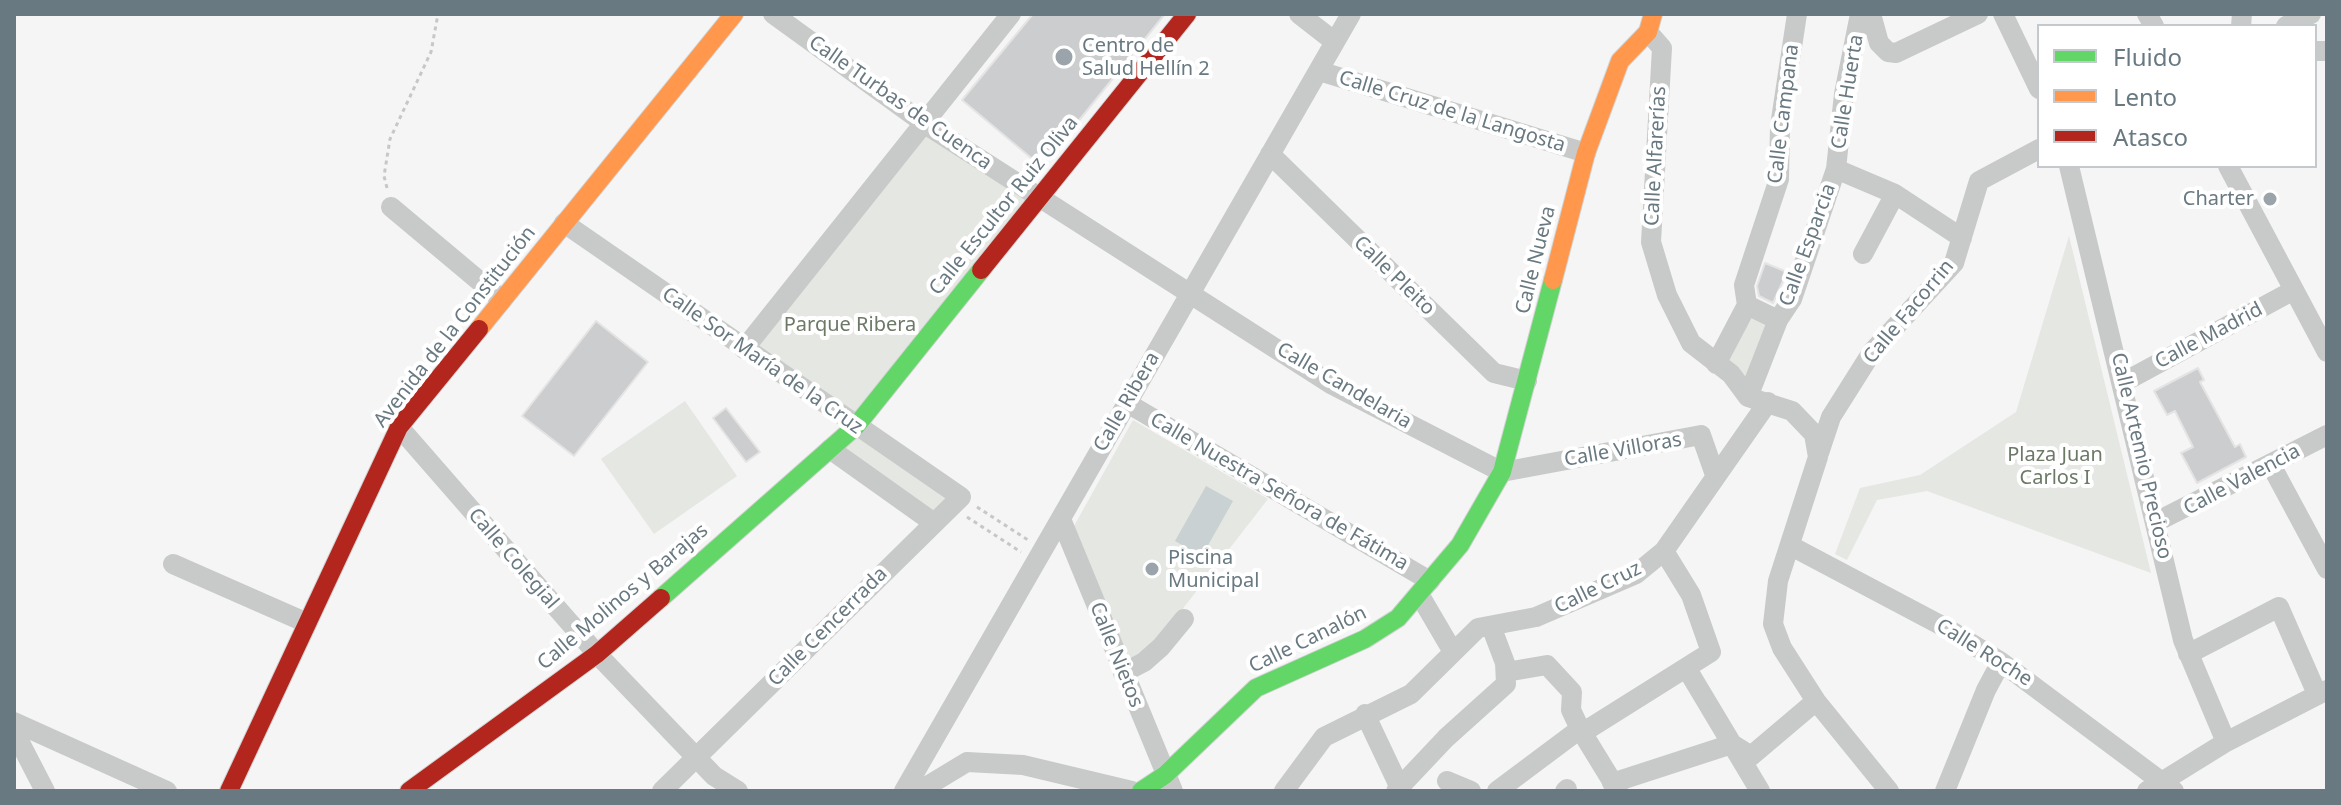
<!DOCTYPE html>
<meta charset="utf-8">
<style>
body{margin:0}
#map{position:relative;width:2341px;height:805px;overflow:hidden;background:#f5f5f5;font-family:"Noto Sans",sans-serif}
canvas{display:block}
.frame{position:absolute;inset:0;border:16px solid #697981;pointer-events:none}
.legend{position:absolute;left:2037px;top:24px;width:280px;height:144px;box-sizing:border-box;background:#fff;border:2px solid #c3c9cd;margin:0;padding:10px 14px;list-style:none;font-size:24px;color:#697981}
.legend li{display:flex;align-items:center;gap:16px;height:40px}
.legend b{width:40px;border:2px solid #c3c9cd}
</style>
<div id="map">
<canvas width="2341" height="805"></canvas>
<div class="frame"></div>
<ul class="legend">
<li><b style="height:10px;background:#63d668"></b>Fluido</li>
<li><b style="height:10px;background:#ff974d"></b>Lento</li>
<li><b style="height:10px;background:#b3261e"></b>Atasco</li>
</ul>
</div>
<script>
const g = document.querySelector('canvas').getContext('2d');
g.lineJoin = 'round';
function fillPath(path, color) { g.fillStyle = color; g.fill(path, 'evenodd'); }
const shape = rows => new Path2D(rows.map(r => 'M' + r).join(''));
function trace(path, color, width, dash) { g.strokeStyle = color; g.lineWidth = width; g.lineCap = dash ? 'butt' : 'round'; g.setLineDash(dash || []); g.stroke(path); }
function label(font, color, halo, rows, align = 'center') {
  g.font = font + ' "Noto Sans",sans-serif'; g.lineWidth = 8; g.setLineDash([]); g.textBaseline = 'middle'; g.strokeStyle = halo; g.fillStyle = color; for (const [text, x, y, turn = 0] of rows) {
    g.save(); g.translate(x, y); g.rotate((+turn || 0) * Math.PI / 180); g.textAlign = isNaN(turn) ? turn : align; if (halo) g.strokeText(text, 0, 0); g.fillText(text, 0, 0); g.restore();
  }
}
const green = shape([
 [925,124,1038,197,856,425,961,497,934,523,830,449,855,426,744,349],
 [2069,236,2151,573,1927,491,1877,500,1847,560,1835,554,1860,488,1920,475,2016,412],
 [1749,306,1776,319,1746,394,1716,364],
 [685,401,737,476,654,534,601,459],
 [1133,420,1268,499,1157,642,1132,660,1126,657,1074,526]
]);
const water = shape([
 [1206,486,1233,501,1202,556,1175,541]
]);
const building = shape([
 [1033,14,1165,14,1051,155,1045,151,1036,162,962,100,1033,14],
 [1765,263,1787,272,1773,303,1759,296,1757,286,1765,263],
 [596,321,648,362,574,456,522,416,596,321],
 [2198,368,2204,380,2200,382,2235,447,2240,444,2246,457,2197,483,2181,453,2193,447,2175,411,2167,415,2154,391,2198,368],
 [726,408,760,452,746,462,713,418,726,408]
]);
const path = shape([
 [387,188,384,176,390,139,431,52,438,14],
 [977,507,1028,540],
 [967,517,1021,552]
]);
const street = shape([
 [773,14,925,124,1331,384,1502,472,1701,435,1715,475],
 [1299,14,1335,42],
 [1871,14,1879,43,1888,52,1896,53,1978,14],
 [2003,14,2039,89],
 [2147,14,2154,26],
 [2241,26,2242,14],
 [2286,26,2311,14],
 [1648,32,1662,48,1651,242,1667,295,1691,343,1731,374,1748,397,1792,411,1814,434,1818,457,1778,581,1773,624,1782,648,1816,701,1889,791],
 [2315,51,2327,51],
 [1319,71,1586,153],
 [1270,154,1494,373,1527,381],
 [2069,166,2183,640,2226,742],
 [2228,166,2327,352],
 [1836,169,1895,194,1962,238],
 [391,207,502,300],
 [564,223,961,497,662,791],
 [1863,254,1895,194],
 [1747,305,1744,285,1779,179,1780,126,1797,14],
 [1778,320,1792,299,1836,169,1844,94,1860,14],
 [744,349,1011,14],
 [1716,364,1747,305,1778,320,1748,397],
 [2124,382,2294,290],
 [1127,403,1430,581],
 [399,427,597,654,714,776,738,791],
 [830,449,934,523],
 [1819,453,1831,417,1872,352,1954,263,1979,181,2039,149],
 [2271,465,2327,569],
 [1061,519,1173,791],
 [2156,522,2327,435],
 [1791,546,1948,629,2001,662,2174,791],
 [173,564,307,623],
 [1419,594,1453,652],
 [2188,654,2279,607,2317,694],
 [1687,669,1760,791],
 [1506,672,1547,665,1572,692,1571,710,1580,729,1618,791],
 [1123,673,1144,662,1161,647,1184,619],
 [1365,714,1400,788],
 [14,722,167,791],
 [14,731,45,791],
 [1582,733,1711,652,1691,595,1664,551],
 [1447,781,1471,791],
 [1612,783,1732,744,1751,756,1816,701],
 [904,791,1351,14],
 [919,791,967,762,1023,765,1132,791],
 [1284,791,1324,737,1411,694,1478,628,1536,617,1636,574,1664,551,1768,402],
 [1396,791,1446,738,1506,684,1505,663,1491,626],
 [1497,791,1580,729],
 [1565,791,1567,789],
 [1945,791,1986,690,2001,662],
 [2147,791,2226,742,2327,690]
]);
const fast = shape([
 [661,598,856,426,981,270],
 [1141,791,1165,775,1256,688,1365,639,1398,618,1460,545,1502,472,1553,280]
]);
const slow = shape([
 [1553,280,1586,153,1620,61,1648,32,1653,14],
 [479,329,734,14]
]);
const jam = shape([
 [981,270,1187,14],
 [229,791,399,427,479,329],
 [409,791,597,654,661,598]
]);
const markers = [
 [1064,57,10,"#9aa4aa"],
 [2270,199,8,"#9aa4aa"],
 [1152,569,8,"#9aa4aa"]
];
const poiNames = [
 ["Centro de",1082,46],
 ["Salud Hellín 2",1082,69],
 ["Charter",2254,199,"right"],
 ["Piscina",1168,558],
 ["Municipal",1168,581]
];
const streetNames = [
 ["Calle Huerta",1848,92,-81],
 ["Calle Turbas de Cuenca",900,103,35],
 ["Calle Cruz de la Langosta",1452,112,17],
 ["Calle Campana",1784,114,-83],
 ["Calle Alfarerías",1656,156,-87],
 ["Calle Escultor Ruiz Oliva",1004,206,-51],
 ["Calle Esparcia",1808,245,-70],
 ["Calle Nueva",1536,260,-76],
 ["Calle Pleito",1394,276,44],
 ["Calle Facorrin",1909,312,-50],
 ["Avenida de la Constitución",455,327,-52],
 ["Calle Madrid",2209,336,-28],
 ["Calle Sor María de la Cruz",762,361,35],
 ["Calle Candelaria",1344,386,30],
 ["Calle Ribera",1127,402,-60],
 ["Calle Villoras",1623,450,-10],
 ["Calle Artemio Precioso",2141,456,77],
 ["Calle Valencia",2242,480,-28],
 ["Calle Nuestra Señora de Fátima",1279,492,30],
 ["Calle Colegial",513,559,49],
 ["Calle Cruz",1598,588,-26],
 ["Calle Molinos y Barajas",623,597,-40],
 ["Calle Cencerrada",828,627,-45],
 ["Calle Canalón",1308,640,-26],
 ["Calle Roche",1984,653,32],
 ["Calle Nietos",1116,655,68]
];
const parkNames = [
 ["Parque Ribera",850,325],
 ["Plaza Juan",2055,455],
 ["Carlos I",2055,478]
];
fillPath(green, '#e4e7e2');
fillPath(water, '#c9d1d3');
fillPath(building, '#cccdce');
trace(building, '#e4e4e4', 2);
trace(fast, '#d1d2d2', 20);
trace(slow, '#d1d2d2', 20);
trace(jam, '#d1d2d2', 20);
trace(path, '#c6c7c8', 3, [4, 4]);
trace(street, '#c8caca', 20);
trace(fast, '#63d668', 18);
trace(slow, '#ff974d', 18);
trace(jam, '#b3261e', 18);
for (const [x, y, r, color] of markers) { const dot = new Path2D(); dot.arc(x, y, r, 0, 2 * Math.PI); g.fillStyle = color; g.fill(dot); trace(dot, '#fff', 3); }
label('20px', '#697981', '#fff', poiNames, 'left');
label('20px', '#697981', '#fff', streetNames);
label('20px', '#6c7967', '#fff', parkNames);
</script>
